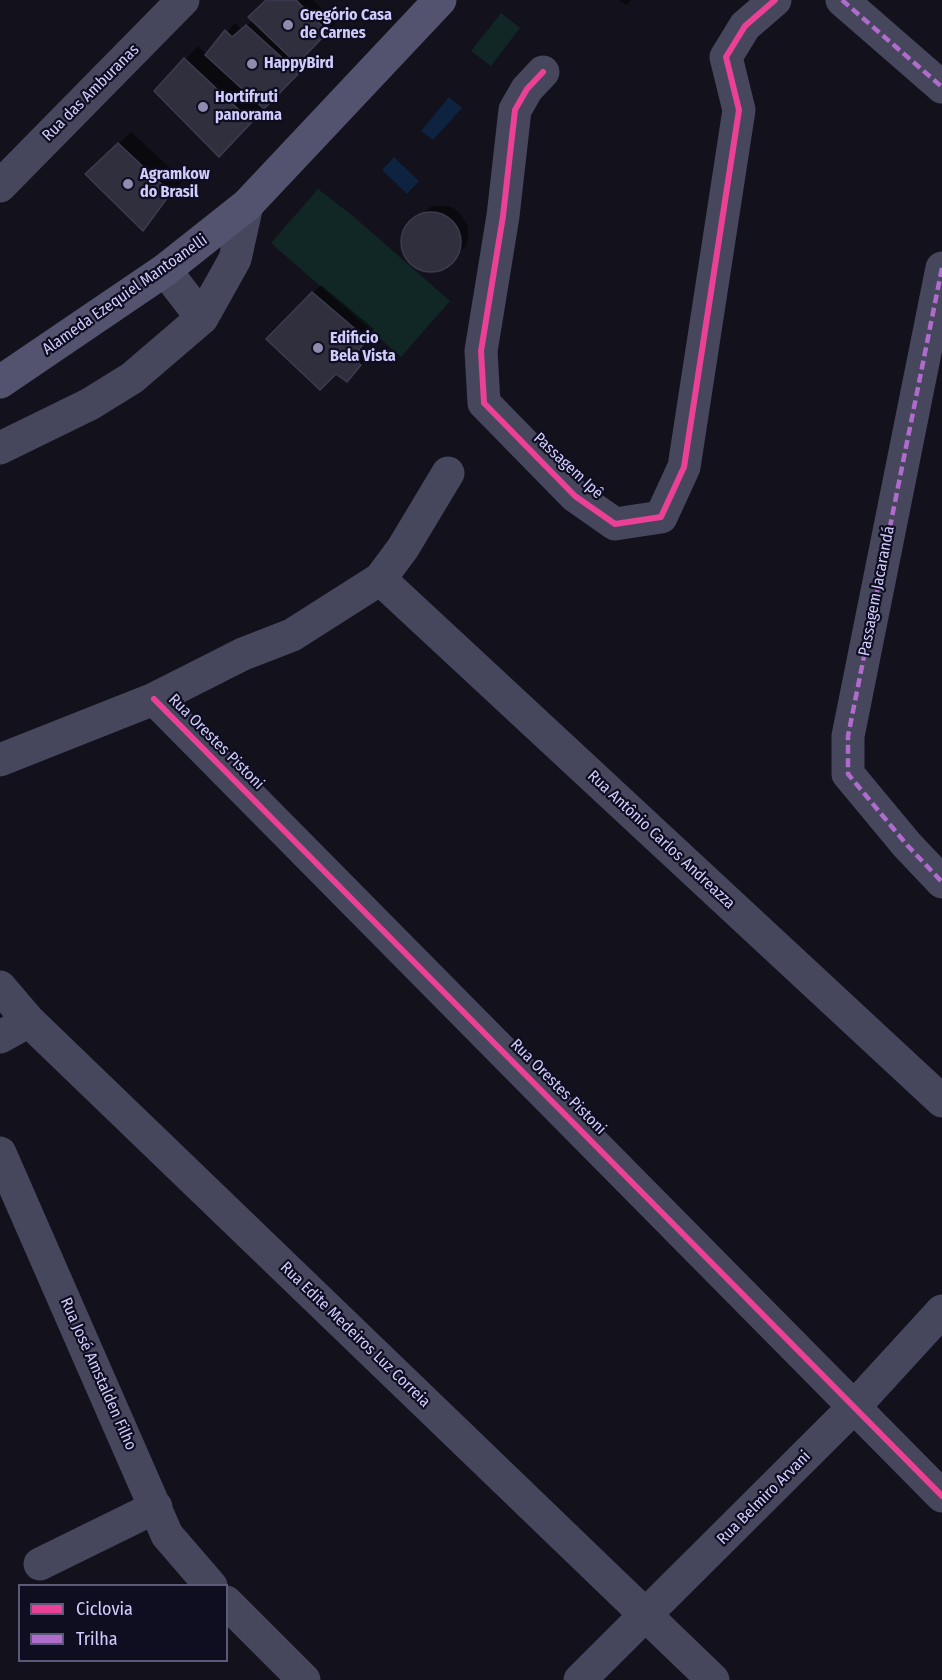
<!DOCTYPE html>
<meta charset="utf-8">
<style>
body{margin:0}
#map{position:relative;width:942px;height:1680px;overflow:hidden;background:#12111c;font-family:"Fira Sans Condensed",sans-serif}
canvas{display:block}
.legend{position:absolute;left:18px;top:1584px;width:210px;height:78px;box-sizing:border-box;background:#0f0d20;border:2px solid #5c5a79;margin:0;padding:8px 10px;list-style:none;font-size:18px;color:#d0cdfe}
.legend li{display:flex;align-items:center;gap:12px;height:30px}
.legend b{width:30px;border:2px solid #5c5a79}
</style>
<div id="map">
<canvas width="942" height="1680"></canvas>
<ul class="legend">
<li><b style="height:8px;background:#ea4096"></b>Ciclovia</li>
<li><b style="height:8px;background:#b06ccc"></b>Trilha</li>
</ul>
</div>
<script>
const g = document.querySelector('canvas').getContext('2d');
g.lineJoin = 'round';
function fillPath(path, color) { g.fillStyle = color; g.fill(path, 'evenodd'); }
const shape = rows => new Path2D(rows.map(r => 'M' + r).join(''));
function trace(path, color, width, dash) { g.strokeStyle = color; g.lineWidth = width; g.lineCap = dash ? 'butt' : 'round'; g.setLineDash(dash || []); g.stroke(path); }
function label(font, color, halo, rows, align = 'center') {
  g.font = font + ' "Fira Sans Condensed",sans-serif'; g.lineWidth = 4.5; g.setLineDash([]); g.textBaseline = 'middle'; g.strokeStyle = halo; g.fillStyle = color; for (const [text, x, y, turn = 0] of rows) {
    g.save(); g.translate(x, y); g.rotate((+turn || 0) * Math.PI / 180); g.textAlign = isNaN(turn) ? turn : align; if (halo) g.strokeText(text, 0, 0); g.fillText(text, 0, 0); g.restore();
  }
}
const green = shape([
 [501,13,520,28,491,66,471,51],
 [318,189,353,216,450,301,401,357,271,243]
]);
const water = shape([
 [449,97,462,108,433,140,421,131],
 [394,157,419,181,407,194,382,170]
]);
const shadow = shape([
 [267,0,313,0,336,23,300,58,306,64,232,142,157,91,198,46,207,55,235,23,242,30,253,20],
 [619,0,631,0,626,5],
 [131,132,183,180,155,216,143,228,100,162],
 [432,206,449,206,458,211,468,226,468,236,466,245,450,263,442,268,433,270,423,269,408,258,404,251,404,233,408,225],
 [321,285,374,329,360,348,369,356,347,380,336,372,268,339]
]);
const building = shape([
 [266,0,296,0,328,32,297,64,248,17,266,0],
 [246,25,299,73,264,109,205,55,225,30,232,37,246,25],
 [184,58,252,122,219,157,154,91,184,58],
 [118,143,171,193,143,231,85,174,118,143],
 '401 242a30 30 0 1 1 60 0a30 30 0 1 1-60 0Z',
 [312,292,367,339,353,358,361,365,347,382,336,374,320,390,266,339,312,292]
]);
const street = shape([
 [842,0,942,87],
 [543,72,527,89,515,110,503,216,481,351,484,403,575,496,615,524,661,517,684,467,739,110,726,57,745,26,775,0],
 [0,186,183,0],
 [942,268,848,736,848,774,907,845,942,882],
 [165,270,202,318],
 [0,448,90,404,132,378,202,318,235,259,247,205],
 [380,579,942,1101],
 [154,699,942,1496],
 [0,760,154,699,243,654,292,635,380,579,403,548,448,473],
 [0,987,29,1021,713,1680],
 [0,1037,29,1021],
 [0,1153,167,1535,211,1586],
 [40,1564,156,1507],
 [226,1602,304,1680],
 [580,1680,855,1406,942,1311]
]);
const secondary = shape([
 [0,382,165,270,247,205,440,0]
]);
const quiet = shape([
 [842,0,942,87],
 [942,268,848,736,848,774,907,845,942,882]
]);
const cycleway = shape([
 [543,72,527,89,515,110,503,216,481,351,484,403,575,496,615,524,661,517,684,467,739,110,726,57,745,26,775,0],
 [154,699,942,1496]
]);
const markers = [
 [288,25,6,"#8e8baf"],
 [252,64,6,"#8e8baf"],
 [203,107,6,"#8e8baf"],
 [128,184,6,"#8e8baf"],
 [318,348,6,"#8e8baf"]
];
const poiNames = [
 ["Gregório Casa",300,16],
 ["de Carnes",300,34],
 ["HappyBird",264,64],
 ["Hortifruti",215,98],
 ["panorama",215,116],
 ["Agramkow",140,175],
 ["do Brasil",140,193],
 ["Edificio",330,339],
 ["Bela Vista",330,357]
];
const streetNames = [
 ["Rua das Amburanas",91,93,-45],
 ["Alameda Ezequiel Mantoanelli",125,295,-35],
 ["Passagem Ipê",568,466,43],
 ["Passagem Jacarandá",877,591,-79],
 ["Rua Orestes Pistoni",216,742,45],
 ["Rua Antônio Carlos Andreazza",661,840,43],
 ["Rua Orestes Pistoni",558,1087,45],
 ["Rua Edite Medeiros Luz Correia",355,1335,44],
 ["Rua José Amstalden Filho",98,1374,66],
 ["Rua Belmiro Arvani",764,1498,-45]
];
fillPath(green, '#112726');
fillPath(water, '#0d2340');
fillPath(shadow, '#0007');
fillPath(building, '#302f3e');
trace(building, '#3e3b4f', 1.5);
trace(street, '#46475d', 33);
trace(secondary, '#53536f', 33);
trace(quiet, '#b06ccc', 4.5, [9, 4.5]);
trace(cycleway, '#ea4096', 6);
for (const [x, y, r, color] of markers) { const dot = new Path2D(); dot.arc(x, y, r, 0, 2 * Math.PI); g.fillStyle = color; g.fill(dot); trace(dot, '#0f0d20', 2); }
label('bold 16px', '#d0cdfe', '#0f0d20', poiNames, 'left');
label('16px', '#d0cdfe', '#0f0d20', streetNames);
</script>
